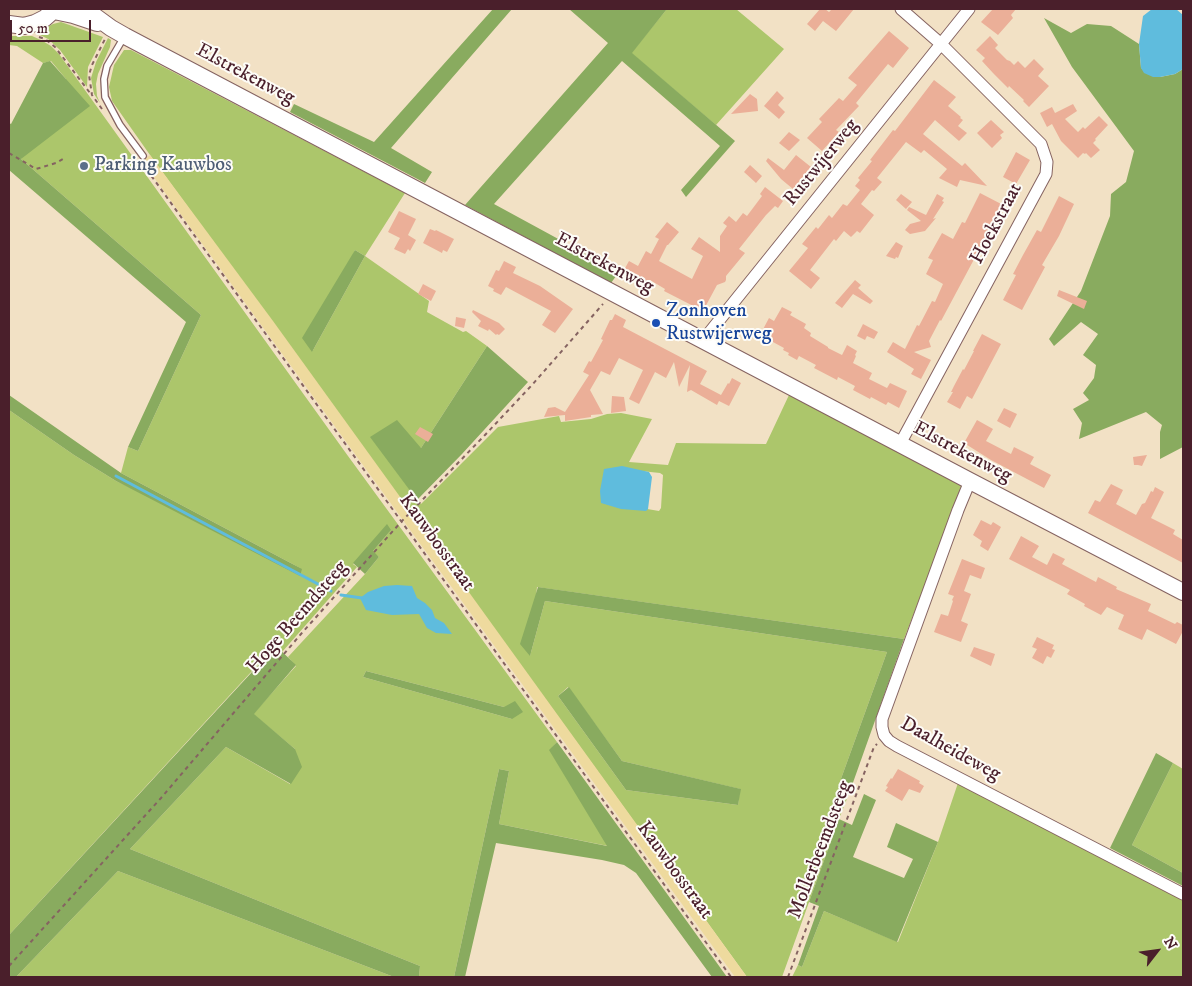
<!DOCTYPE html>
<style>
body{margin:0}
#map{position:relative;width:1192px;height:986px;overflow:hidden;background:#f2e1c5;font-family:"IM FELL DW Pica",serif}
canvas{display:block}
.frame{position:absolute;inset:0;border:10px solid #4a1f2b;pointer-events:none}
.north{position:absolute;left:1132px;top:926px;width:50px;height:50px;-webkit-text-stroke:4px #fdfcf7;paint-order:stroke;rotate:60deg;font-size:14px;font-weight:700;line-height:20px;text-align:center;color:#4a1f2b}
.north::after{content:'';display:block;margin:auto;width:18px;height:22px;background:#4a1f2b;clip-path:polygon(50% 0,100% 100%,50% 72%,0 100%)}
.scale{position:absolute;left:10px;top:20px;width:81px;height:22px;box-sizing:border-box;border:2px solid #4a1f2b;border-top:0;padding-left:6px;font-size:15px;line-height:18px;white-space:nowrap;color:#4a1f2b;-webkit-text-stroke:4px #fdfcf7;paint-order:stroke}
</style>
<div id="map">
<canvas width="1192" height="986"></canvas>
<div class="frame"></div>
<div class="north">N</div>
<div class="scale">50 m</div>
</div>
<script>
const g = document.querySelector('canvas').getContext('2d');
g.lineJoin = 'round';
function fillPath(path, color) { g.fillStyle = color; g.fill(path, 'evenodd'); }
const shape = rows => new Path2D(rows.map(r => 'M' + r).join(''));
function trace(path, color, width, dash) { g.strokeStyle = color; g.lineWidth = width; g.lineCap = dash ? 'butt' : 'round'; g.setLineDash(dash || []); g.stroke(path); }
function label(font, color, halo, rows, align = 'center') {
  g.font = font + ' "IM FELL DW Pica",serif'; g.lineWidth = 4; g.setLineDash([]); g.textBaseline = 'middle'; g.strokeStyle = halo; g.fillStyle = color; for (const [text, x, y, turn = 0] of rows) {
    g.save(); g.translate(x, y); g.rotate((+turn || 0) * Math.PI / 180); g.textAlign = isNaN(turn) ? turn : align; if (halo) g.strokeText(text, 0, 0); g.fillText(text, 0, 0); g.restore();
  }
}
const green = shape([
 [667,9,736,9,784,49,716,125,631,53],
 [61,22,103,37,88,67,87,87,60,50,48,39,36,33,53,24],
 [9,36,32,36,41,40,51,46,59,54,348,456,557,742,550,750,608,846,499,824,509,771,499,769,454,977,419,977,420,966,130,849,226,747,290,784,295,749,253,714,296,666,288,657,365,574,379,557,372,552,391,530,353,564,357,567,282,652,275,646,9,935,9,410,74,455,116,481,302,569,121,473,128,447,138,451,201,315,21,159,66,79,51,61,43,63,17,46,9,45],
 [366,671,504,707,512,719,363,677],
 [108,38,111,40,110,47,98,74,96,84,97,96,100,103,94,94,91,78,96,62],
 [124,50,131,50,405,193,365,256,429,301,427,312,463,332,466,331,487,346,421,448,371,437,421,504,498,427,559,416,561,422,591,419,607,414,621,413,652,419,629,462,668,465,676,443,766,444,789,395,961,485,960,493,904,639,537,587,530,656,545,601,887,652,838,787,850,791,839,819,782,977,747,977,150,155,112,101,109,87,114,65],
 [355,250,365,256,312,352],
 [613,468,660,473,663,475,661,508,659,511,606,502],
 [568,687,622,761,740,789,738,805,626,790,558,696],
 [1173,763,1183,769,1183,873,1132,845],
 [958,783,1183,899,1183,977,792,977,798,965,802,967,824,911,898,942,938,842],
 [118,871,394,977,16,977]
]);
const forest = shape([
 [493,9,512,9,391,148,432,172,425,183,290,112,294,104,374,142],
 [569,9,667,9,632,53,735,141,686,197,681,190,720,146,622,61,494,204,619,272,611,283,465,205,608,43],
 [1044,18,1071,33,1087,24,1111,26,1139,44,1141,68,1160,77,1175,74,1183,69,1183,447,1160,459,1160,432,1162,425,1146,412,1079,439,1082,423,1073,409,1089,400,1083,393,1094,378,1096,365,1083,355,1098,334,1081,322,1054,346,1049,339,1081,291,1110,216,1111,194,1126,182,1134,151,1072,67],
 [50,61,90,106,21,159,201,315,138,451,128,447,186,322,9,170,9,123,11,124,43,63],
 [355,250,365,256,312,352,302,338],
 [487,346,528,382,462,454,417,500,370,437,397,420,421,448],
 [9,395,121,473,302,569,300,576,116,481,74,455,9,410],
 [387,524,391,530,373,551,379,557,365,574,353,563],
 [538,587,904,639,850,791,838,787,887,652,545,601,530,656,520,644],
 [276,646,296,665,254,714,295,749,302,767,291,784,226,747,130,849,420,966,419,977,394,977,118,871,16,977,9,977,9,935],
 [366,671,504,707,515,701,523,712,512,719,363,677],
 [569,687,622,761,741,789,738,805,626,790,558,696],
 [557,742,665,891,727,977,712,977,636,873,624,865,602,860,496,843,465,977,454,977,499,769,509,771,499,824,607,846,549,750],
 [1156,753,1173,763,1132,845,1183,873,1183,886,1110,848],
 [864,794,876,800,853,857,904,878,913,859,887,847,896,823,938,842,897,942,824,911,802,967,798,965,819,906,809,902,839,819,852,825]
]);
const sand = shape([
 [150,155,273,321,747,977,735,977,142,161]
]);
const water = shape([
 [1152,9,1176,9,1183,15,1183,69,1175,74,1160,77,1153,77,1144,73,1141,68,1139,44,1143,16],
 [622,466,649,472,652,477,648,509,646,511,621,509,601,503,600,491,604,469],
 [397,585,412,586,417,598,425,603,432,610,435,618,444,623,452,634,436,633,427,628,419,614,392,615,366,610,360,598,368,592,384,586]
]);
const stream = shape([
 [116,476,331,591],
 [341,595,362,598]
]);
const building = shape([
 [820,9,825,9,829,12,832,9,854,9,836,31,823,21,815,31,807,24],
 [993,9,1016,9,1011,15,1013,18,998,35,981,22],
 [889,31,909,48,893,68,888,64,856,103,859,106,836,130,839,132,822,151,807,138,822,122,819,119,839,98,843,101,857,85,848,78],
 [990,36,998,45,995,48,1007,60,1010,61,1014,65,1018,61,1025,68,1034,59,1044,69,1038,76,1049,86,1029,107,1023,101,1024,100,1009,86,1008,88,993,73,982,61,985,58,976,50],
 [934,80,956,97,948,106,961,117,960,118,963,120,958,126,967,133,959,141,935,120,923,134,962,166,965,163,987,186,960,180,957,187,939,178,947,169,924,150,921,153,906,142,877,178,882,182,874,191,872,190,861,204,874,215,860,233,857,231,851,237,844,231,836,241,834,239,810,270,820,278,811,289,789,271,808,248,802,244,816,227,818,229,829,215,832,218,843,204,847,206,860,190,855,186,860,180,858,178,872,161,870,160,893,130,895,131],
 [777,91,784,98,778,105,785,112,779,119,764,106],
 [750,94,757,99,758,111,731,114],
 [1073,104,1077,111,1065,119,1078,132,1083,127,1085,129,1099,116,1108,125,1095,139,1096,140,1093,143,1100,150,1091,158,1086,153,1085,154,1083,153,1078,158,1061,141,1052,124,1047,127,1040,113,1052,107,1055,113],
 [991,120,1004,132,1000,135,1002,138,992,148,977,133],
 [789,132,800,140,789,151,779,143],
 [1016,152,1030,160,1016,184,1003,177],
 [796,155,811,167,793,189,781,179,766,161,768,158,784,170],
 [750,165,762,176,756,183,744,172],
 [765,187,783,201,778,208,775,206,766,215,739,249,745,253,726,276,726,280,725,282,717,285,703,311,664,291,665,289,650,280,649,283,624,270,629,261,638,266,646,251,651,254,659,239,655,237,667,222,679,232,668,245,667,245,659,261,692,279,703,256,691,249,699,237,720,252,720,236,727,226,723,223,729,216,736,222,743,213,747,216,762,196,760,194],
 [980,193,1005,206,996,223,994,222,941,321,940,320,929,341,931,347,914,352,931,360,921,379,911,374,914,369,887,352,893,342,905,349,917,325,919,326,932,301,935,302,943,284,926,274,933,260,928,258,942,233,953,239,962,222,965,223],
 [901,194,912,202,906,209,896,200],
 [937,194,944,198,942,201,944,202,933,219,936,218,925,231,910,234,905,230,910,224,921,221,907,210,909,207,926,215],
 [1059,196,1074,204,1059,236,1042,265,1045,267,1022,310,1003,300,1016,275,1013,274,1023,255,1037,230,1041,232],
 [399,211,416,219,408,235,416,240,410,251,408,249,405,254,394,249,400,238,388,232],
 [430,229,435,231,436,230,454,239,447,252,443,250,442,253,423,243],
 [896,242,903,246,898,258,896,257,895,259,886,256],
 [504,261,516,267,513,273,540,286,573,309,555,333,542,325,551,311,506,287,501,295,493,291,494,289,488,286,496,270,499,271],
 [855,280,861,285,858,288,873,301,870,304,853,294,842,308,835,303],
 [423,284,436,291,431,301,418,294],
 [1059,290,1087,301,1084,309,1057,296],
 [782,307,792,312,790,315,806,324,804,328,811,333,810,336,828,347,828,348,842,355,847,345,857,351,855,355,856,356,853,363,872,373,869,379,887,388,890,383,907,391,899,408,888,402,886,405,871,397,870,399,853,390,855,386,838,377,837,380,814,368,816,365,799,356,797,360,788,355,789,353,783,350,784,348,760,335,769,318,774,321],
 [473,310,499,323,505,329,499,335,497,334,496,335,489,329,488,331,478,326,481,321,472,312],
 [615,314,626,320,623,327,707,371,700,384,721,395,728,383,729,384,732,378,741,383,729,406,719,401,717,405,691,390,687,392,690,365,679,387,674,362,666,378,655,372,639,404,629,399,643,370,619,358,610,375,601,371,590,390,603,414,591,415,591,417,565,421,565,415,544,417,548,408,555,407,565,412,589,375,583,372,589,361,591,362,603,340,601,339,610,320,612,320],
 [456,317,466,319,464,328,455,326],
 [863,324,878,332,874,339,867,336,865,340,857,336],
 [982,334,1001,344,972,399,967,396,960,409,947,402,953,392,951,392,954,386,963,369,964,370,974,351,973,351],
 [612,396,624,397,626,411,611,413],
 [1004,408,1017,414,1010,428,997,421],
 [977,420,993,429,986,441,1011,454,1014,447,1034,457,1030,464,1051,475,1044,488,991,460,964,443],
 [420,427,433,434,428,442,415,434],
 [1147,455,1142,466,1138,465,1134,465,1133,457],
 [1111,484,1123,490,1116,504,1136,515,1142,504,1145,503,1151,491,1153,492,1155,487,1164,492,1151,518,1175,530,1173,534,1183,540,1183,563,1088,513,1095,500,1100,502],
 [981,520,991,525,993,522,1001,527,988,551,980,546,982,541,973,535],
 [1021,536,1039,546,1032,557,1047,565,1053,553,1065,559,1062,564,1096,582,1098,577,1117,587,1116,589,1151,604,1148,611,1175,624,1177,622,1183,625,1183,631,1176,644,1147,629,1142,640,1118,629,1124,615,1107,607,1101,615,1084,606,1085,604,1067,594,1070,590,1009,559],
 [962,559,985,568,981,579,970,575,964,591,971,594,961,621,968,624,961,642,934,632,941,614,948,616,953,601,952,600,954,596,948,594],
 [1037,637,1054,645,1052,649,1055,650,1051,658,1047,656,1043,664,1032,658,1037,649,1032,647],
 [974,647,995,654,991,666,970,656],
 [898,769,920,781,919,783,924,786,920,793,909,789,902,801,885,791,888,787,886,786,891,778,892,779]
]);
const path = shape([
 [39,37,45,39,55,47,90,93],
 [102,109,92,95,89,75,92,65,105,39],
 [9,153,36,169,56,163,63,159],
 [142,163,731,977],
 [9,966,161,798,301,634,401,522,485,435,532,385,603,304],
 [788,977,874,747,877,744]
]);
const lane = shape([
 [124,37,107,66,104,79,105,97,120,125,143,156]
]);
const street = shape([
 [704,341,709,333,969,9],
 [900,444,1046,174,1047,162,1041,144,941,44,901,9],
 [970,481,958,510,882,719,882,727,884,735,889,741,897,746,1183,894]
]);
const secondary = shape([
 [85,9,111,28,125,36,970,481,1183,592],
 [54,11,73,15,97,23],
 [9,24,24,26,35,23,45,18,55,9]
]);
const markers = [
 [84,166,5,"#5c6f8a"],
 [656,323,5,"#1a4fb4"]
];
const streetNames = [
 ["Elstrekenweg",245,75,28],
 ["Rustwijerweg",822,163,-51],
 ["Hoekstraat",997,224,-62],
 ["Elstrekenweg",604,264,28],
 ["Elstrekenweg",962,453,28],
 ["Kauwbosstraat",436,543,54],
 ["Hoge Beemdsteeg",298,618,-49],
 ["Daalheideweg",950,750,29],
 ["Mollerbeemdsteeg",821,850,-69],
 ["Kauwbosstraat",674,871,54]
];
const serviceNames = [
 ["Parking Kauwbos",94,166]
];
const transitNames = [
 ["Zonhoven",666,312],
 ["Rustwijerweg",666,335]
];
fillPath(green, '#acc66b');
fillPath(forest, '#89ab5f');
fillPath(sand, '#eeda9e');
fillPath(water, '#5fbcdd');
trace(stream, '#5fbcdd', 3);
fillPath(building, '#ebaf98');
trace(lane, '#856361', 8);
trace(street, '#856361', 13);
trace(secondary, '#856361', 18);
trace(path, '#856361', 2, [4, 4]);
trace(lane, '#fff', 5.5);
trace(street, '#fff', 11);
trace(secondary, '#fff', 16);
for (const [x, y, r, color] of markers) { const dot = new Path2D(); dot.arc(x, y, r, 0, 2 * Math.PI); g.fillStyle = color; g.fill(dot); trace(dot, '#fdfcf7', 2); }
label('20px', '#4a1f2b', '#fdfcf7', streetNames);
label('20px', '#4e5e75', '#fdfcf7', serviceNames, 'left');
label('20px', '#164399', '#fdfcf7', transitNames, 'left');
</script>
